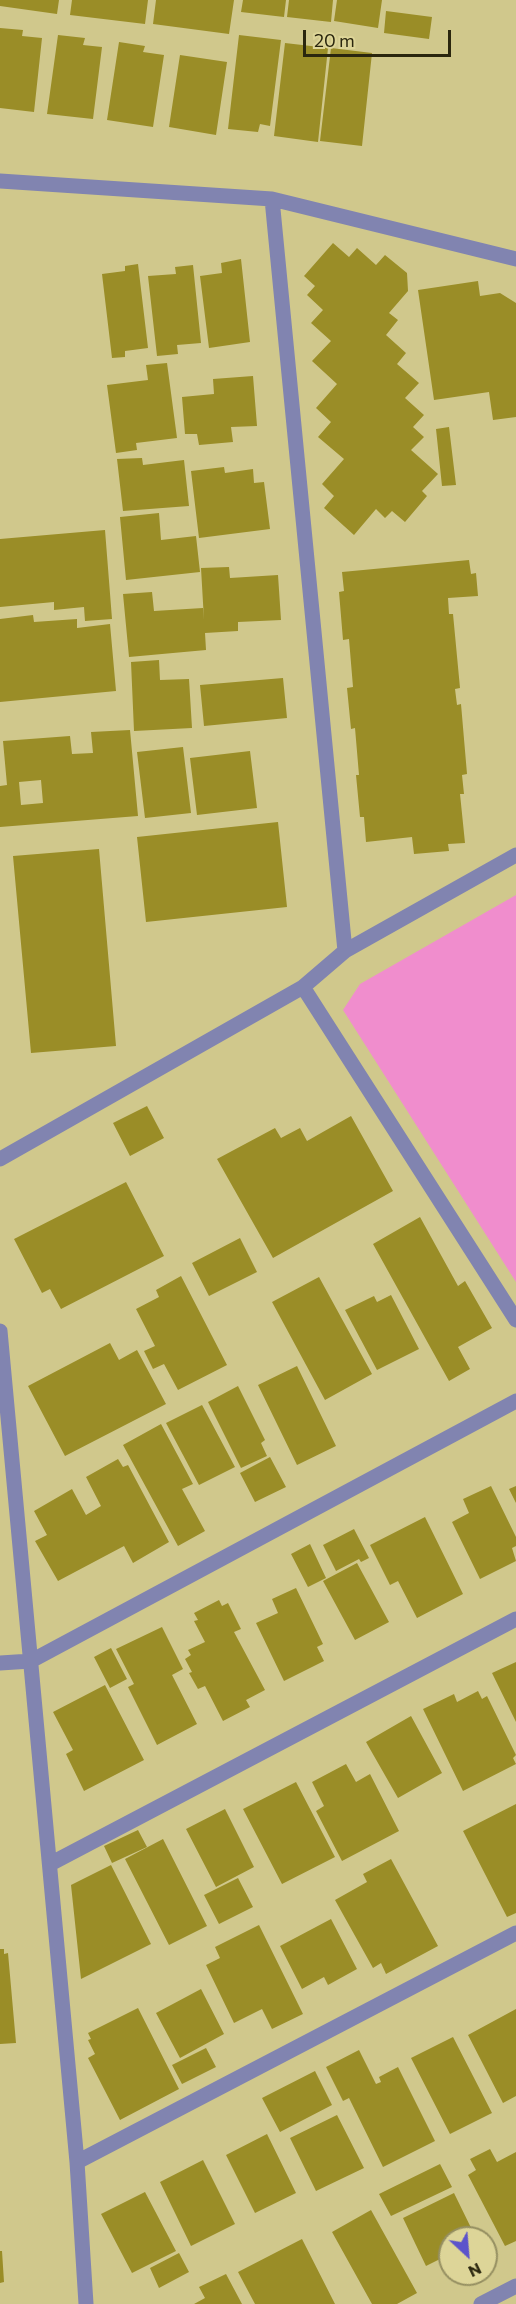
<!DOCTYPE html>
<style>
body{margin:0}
#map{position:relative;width:516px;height:2304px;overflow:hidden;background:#d0c88c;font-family:Commissioner,sans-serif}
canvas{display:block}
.north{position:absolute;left:438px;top:2226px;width:60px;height:60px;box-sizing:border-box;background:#ddd598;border:2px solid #958f61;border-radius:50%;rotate:154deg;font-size:16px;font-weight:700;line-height:24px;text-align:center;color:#2a260e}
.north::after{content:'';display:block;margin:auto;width:21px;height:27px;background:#5c53cb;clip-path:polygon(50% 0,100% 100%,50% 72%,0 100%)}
.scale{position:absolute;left:303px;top:30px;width:148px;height:27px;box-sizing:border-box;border:3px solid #2a260e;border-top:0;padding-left:8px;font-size:18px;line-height:21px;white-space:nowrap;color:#2a260e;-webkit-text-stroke:4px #ddd598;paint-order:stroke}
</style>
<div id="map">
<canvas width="516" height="2304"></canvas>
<div class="north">N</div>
<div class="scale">20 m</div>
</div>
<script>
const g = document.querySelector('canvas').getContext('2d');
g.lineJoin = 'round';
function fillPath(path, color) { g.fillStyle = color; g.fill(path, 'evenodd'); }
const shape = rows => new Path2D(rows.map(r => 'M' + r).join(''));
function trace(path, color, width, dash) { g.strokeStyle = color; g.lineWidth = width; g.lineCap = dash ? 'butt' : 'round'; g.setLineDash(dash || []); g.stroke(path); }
const green = shape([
 [516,895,516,1282,343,1010,360,984]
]);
const building = shape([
 [0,0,59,0,57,14,0,6],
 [72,0,148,0,145,24,70,15],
 [156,0,234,0,229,34,153,24],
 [243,0,286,0,284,17,241,12],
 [289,0,333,0,331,22,287,17],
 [337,0,382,0,378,28,334,21],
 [386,11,432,17,429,39,384,33],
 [0,28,23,30,22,36,42,38,34,112,0,108],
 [58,35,85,38,83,45,102,47,93,119,47,114],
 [239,35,281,40,270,126,260,124,258,132,228,129],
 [119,42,145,46,143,52,164,55,153,127,107,120],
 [285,43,328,48,318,142,274,136],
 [331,48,372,53,362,146,320,141],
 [180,55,227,62,216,135,169,127],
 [333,243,349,257,357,248,376,265,385,255,407,273,408,291,389,313,398,320,386,335,406,353,397,364,419,383,405,398,424,415,413,427,424,437,411,450,438,474,422,491,427,496,405,522,392,511,385,518,376,509,354,535,324,508,334,496,322,484,344,459,318,437,331,422,316,408,337,384,312,361,331,341,311,323,323,310,307,295,315,286,304,276],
 [241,259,250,342,209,348,200,276,222,273,221,263],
 [138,264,148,348,125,351,125,357,112,358,102,274,125,271,125,266],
 [193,265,201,343,177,345,178,354,157,356,148,276,176,274,175,267],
 [478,281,480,296,500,293,516,303,516,417,493,420,489,392,434,400,418,290],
 [167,363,177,438,136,443,137,450,116,453,107,385,148,380,146,365],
 [253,376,257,426,231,427,233,442,199,445,197,434,185,434,182,397,214,394,213,379],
 [449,427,456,485,442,486,436,429],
 [142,458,143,465,184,460,189,506,123,511,117,459],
 [224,467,225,473,253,469,254,483,264,482,270,529,199,538,191,471],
 [159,513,161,540,196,536,200,572,126,580,120,517],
 [105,530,112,619,85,621,84,607,54,610,54,602,0,607,0,539],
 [469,560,471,574,476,573,478,596,448,598,449,614,453,614,460,688,455,689,457,705,461,704,467,774,462,775,464,794,460,794,465,843,448,844,449,851,414,854,412,837,366,842,364,817,360,817,356,775,359,775,355,728,351,729,347,688,353,687,349,639,343,640,339,592,344,591,342,572],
 [229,567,230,578,278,575,281,620,238,622,238,631,205,633,206,650,129,657,123,594,152,592,154,611,203,608,204,620,201,568],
 [33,615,34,622,77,619,77,628,110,624,116,691,0,702,0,619],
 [159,660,160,680,189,679,192,728,134,731,131,662],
 [283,678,287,718,204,726,200,685],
 [130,730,138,816,0,827,0,786,7,785,3,741,70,736,72,754,93,753,91,732],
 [41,780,43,803,21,805,19,782],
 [183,747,191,813,145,818,137,752],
 [250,751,257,808,197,815,190,758],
 [278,822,287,907,146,922,137,837],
 [99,849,116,1046,31,1053,13,856],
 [147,1106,164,1138,130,1156,113,1123],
 [351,1116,393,1191,273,1258,217,1159,275,1128,281,1138,300,1128,307,1141],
 [126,1182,164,1256,61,1309,50,1289,42,1293,14,1239],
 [420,1217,458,1286,465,1281,492,1328,458,1347,470,1369,449,1381,373,1244],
 [240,1238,257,1272,209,1296,192,1263],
 [181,1276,227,1365,178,1390,164,1364,153,1369,144,1351,155,1346,136,1309,159,1297,156,1290],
 [319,1277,372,1374,325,1400,272,1302],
 [391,1295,419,1349,377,1370,345,1310,374,1296,377,1302],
 [110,1343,119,1360,137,1350,166,1404,65,1456,28,1386],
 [297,1366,336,1446,297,1465,258,1385],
 [238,1386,265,1440,261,1443,267,1456,241,1468,208,1402],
 [202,1405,235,1467,199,1485,166,1423],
 [161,1424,193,1484,182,1489,205,1531,178,1546,123,1445],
 [270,1457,286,1487,255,1502,240,1473],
 [118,1459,123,1467,128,1465,169,1542,133,1563,124,1546,58,1581,35,1541,47,1535,34,1511,72,1489,86,1515,101,1506,86,1477],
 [491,1486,516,1537,516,1546,512,1548,516,1561,480,1579,452,1522,469,1513,463,1499],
 [516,1486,516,1503,509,1489],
 [425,1517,463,1594,417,1618,398,1581,390,1585,370,1545],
 [354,1529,369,1558,361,1562,359,1559,336,1571,323,1545],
 [310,1544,326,1578,308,1587,291,1554],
 [357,1563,389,1622,355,1640,323,1581],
 [296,1588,323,1644,317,1647,324,1661,284,1681,256,1623,278,1613,272,1599],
 [219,1600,222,1606,228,1603,241,1629,234,1632,265,1690,246,1700,250,1707,223,1721,205,1686,198,1689,189,1673,192,1672,185,1659,191,1655,188,1650,205,1642,194,1621,198,1620,194,1613],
 [162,1627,183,1669,172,1675,197,1724,157,1745,128,1687,134,1684,116,1649],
 [111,1648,127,1679,110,1688,94,1657],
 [516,1662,516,1722,492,1673],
 [105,1685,144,1760,84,1791,66,1754,73,1750,53,1712],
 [478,1691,482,1699,487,1696,516,1755,513,1758,516,1764,463,1791,423,1709,454,1694,457,1702],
 [411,1716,442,1773,398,1798,366,1742],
 [346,1764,356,1782,370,1774,399,1831,342,1861,316,1811,324,1806,312,1782],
 [296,1782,335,1857,282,1884,243,1809],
 [516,1804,516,1913,507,1917,463,1831],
 [225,1809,254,1867,216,1887,186,1829],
 [138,1830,147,1847,112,1863,104,1846],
 [163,1839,207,1926,169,1945,125,1859],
 [391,1859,438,1946,386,1974,381,1963,373,1968,335,1900,367,1882,363,1874],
 [111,1865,151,1944,81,1979,71,1885],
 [238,1878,253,1907,219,1924,204,1895],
 [331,1919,357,1969,328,1985,324,1977,302,1989,280,1946],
 [259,1925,303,2014,272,2029,262,2009,234,2023,206,1965,220,1958,215,1947],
 [0,1949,4,1949,4,1954,8,1953,16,2043,0,2044],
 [201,1989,224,2034,180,2058,156,2013],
 [138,2008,179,2089,120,2120,88,2058,95,2054,88,2040,91,2039,88,2033],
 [516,2009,516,2096,503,2103,468,2035],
 [453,2037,492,2113,450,2134,411,2058],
 [206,2048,216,2067,182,2084,172,2065],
 [359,2050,376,2084,381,2082,379,2077,398,2067,435,2141,383,2167,349,2098,343,2101,326,2067],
 [315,2071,332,2105,280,2132,262,2098],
 [337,2115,364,2168,316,2191,290,2138],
 [267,2134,296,2193,255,2213,226,2155],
 [490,2149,497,2162,516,2152,516,2241,505,2246,468,2175,476,2170,470,2159],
 [203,2160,235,2224,191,2246,160,2182],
 [440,2164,452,2187,391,2216,379,2194],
 [145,2192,176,2251,132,2273,101,2214],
 [454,2193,476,2238,450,2238,450,2254,426,2266,403,2218],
 [371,2210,417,2293,397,2304,372,2304,332,2232],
 [302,2239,335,2304,255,2304,238,2272],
 [0,2251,2,2251,4,2282,0,2283],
 [179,2253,189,2272,159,2288,150,2268],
 [226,2274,242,2304,194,2304,205,2298,199,2287]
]);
const minor = shape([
 [0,181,272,199,516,259],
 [272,199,345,951],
 [303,987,516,1320],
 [0,1159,303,987,345,951,516,855],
 [0,1331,77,2162,86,2304],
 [0,1663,31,1661,516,1401],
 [50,1864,516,1619],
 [77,2162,516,1933],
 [481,2304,516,2286]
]);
fillPath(green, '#f08dcd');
fillPath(building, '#9a8d27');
trace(minor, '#8184b0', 15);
</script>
